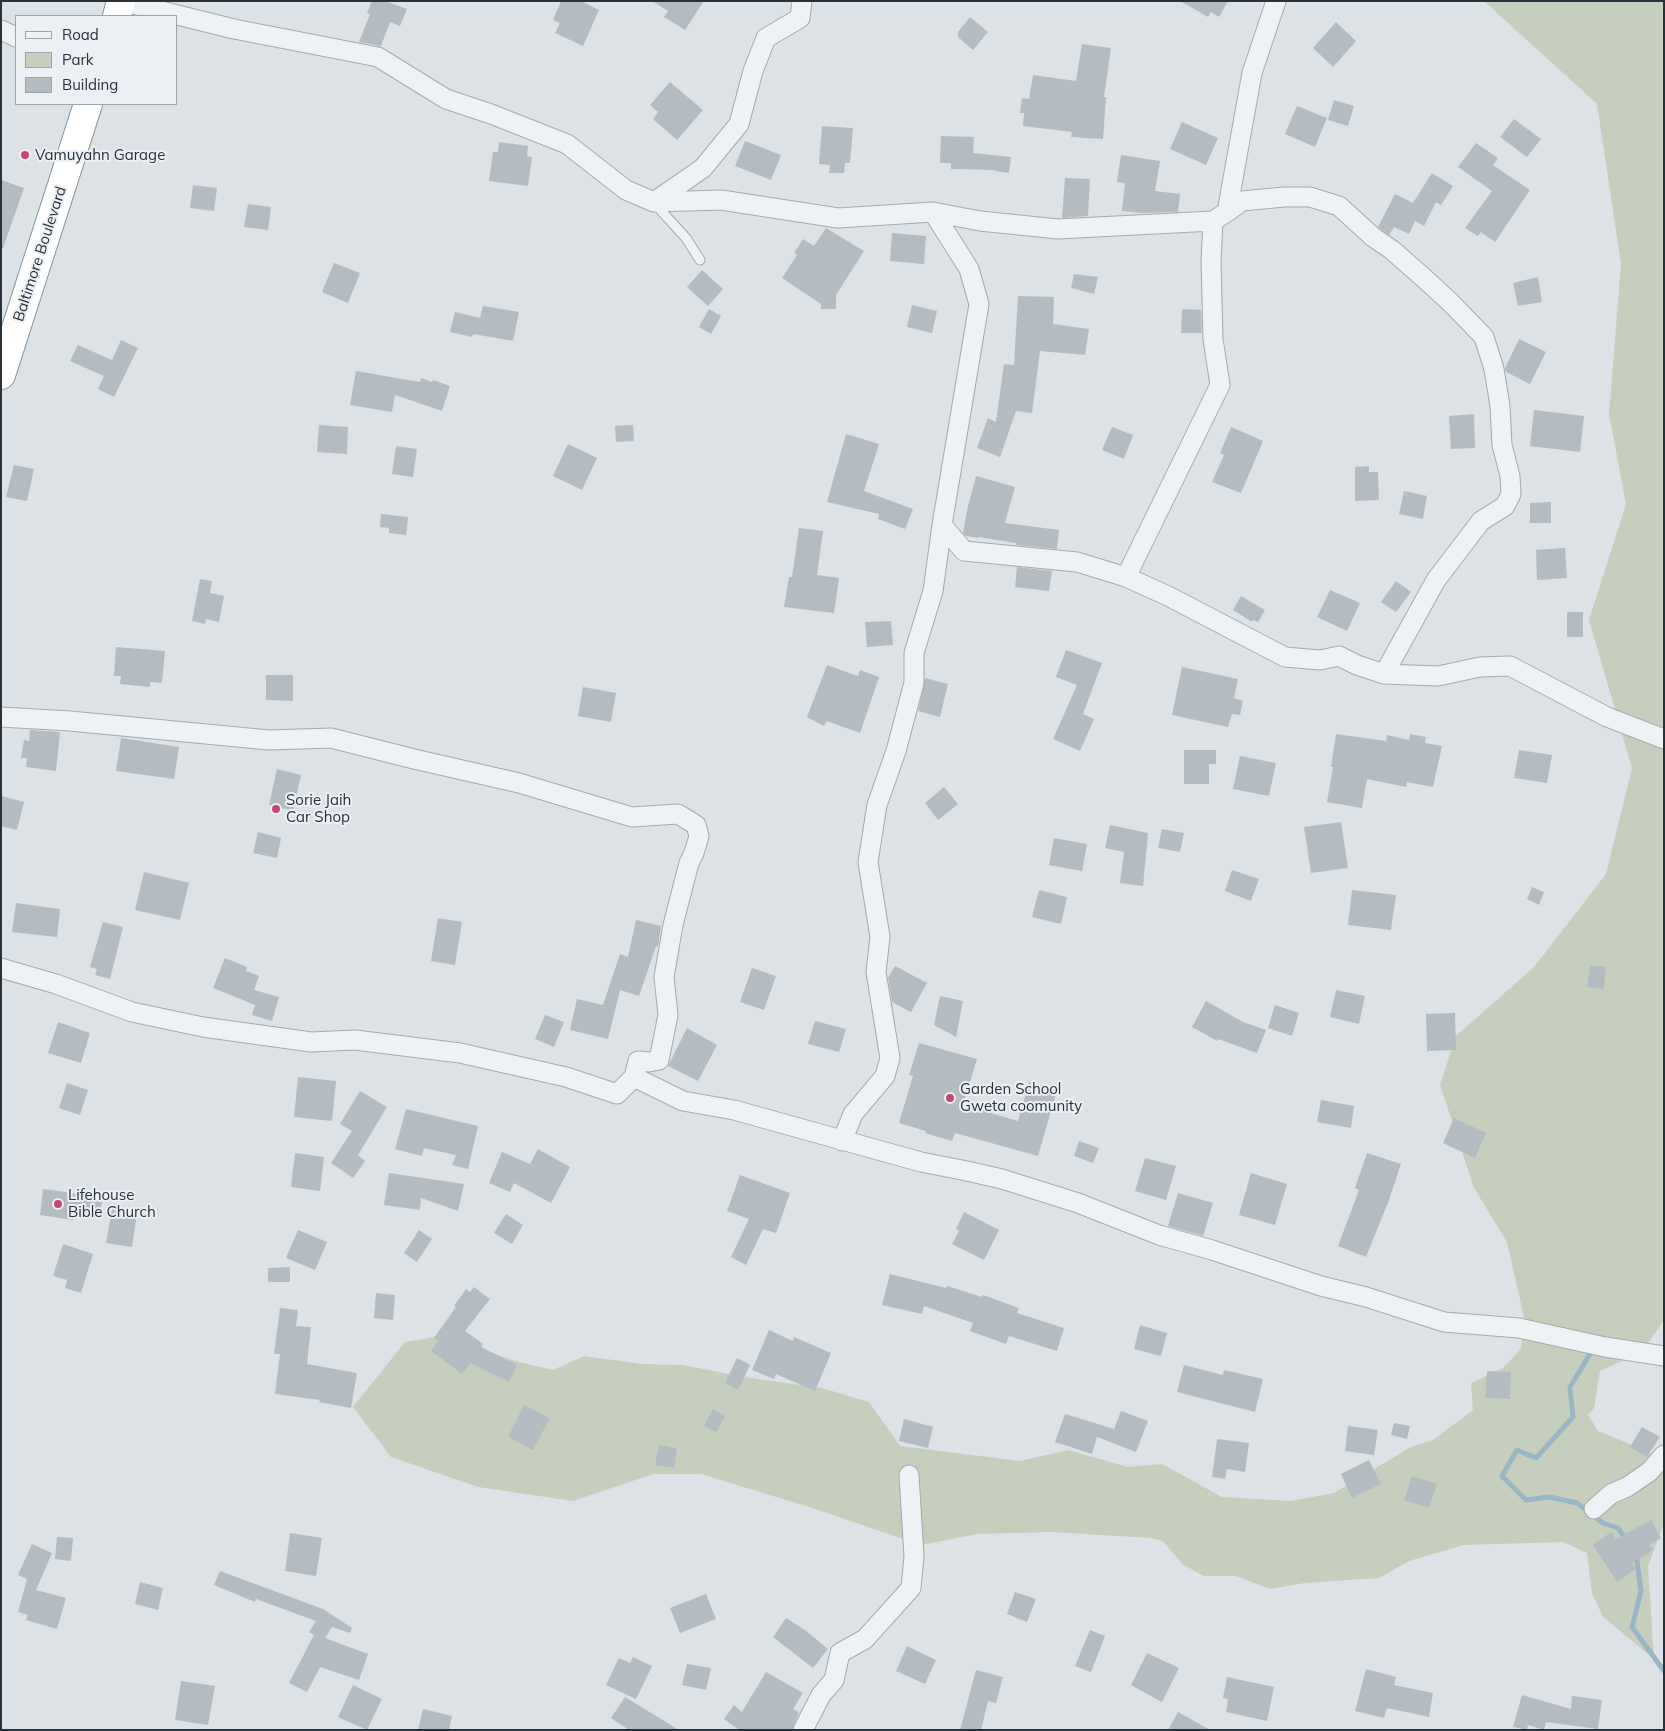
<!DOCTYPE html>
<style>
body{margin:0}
#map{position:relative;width:1665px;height:1731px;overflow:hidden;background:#dce2e6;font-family:Mulish,sans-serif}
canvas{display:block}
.frame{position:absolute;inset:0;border:2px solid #27323b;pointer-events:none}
.legend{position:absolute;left:15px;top:15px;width:162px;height:90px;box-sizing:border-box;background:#ecf0f4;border:1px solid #9da4aa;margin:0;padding:6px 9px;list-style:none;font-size:15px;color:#27323b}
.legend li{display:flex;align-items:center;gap:10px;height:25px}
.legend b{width:25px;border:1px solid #9da4aa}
</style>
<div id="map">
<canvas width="1665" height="1731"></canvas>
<div class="frame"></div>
<ul class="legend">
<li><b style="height:6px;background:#eff2f4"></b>Road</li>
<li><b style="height:14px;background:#c6cfbe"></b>Park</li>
<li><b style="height:14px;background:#b4bcc2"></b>Building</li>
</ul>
</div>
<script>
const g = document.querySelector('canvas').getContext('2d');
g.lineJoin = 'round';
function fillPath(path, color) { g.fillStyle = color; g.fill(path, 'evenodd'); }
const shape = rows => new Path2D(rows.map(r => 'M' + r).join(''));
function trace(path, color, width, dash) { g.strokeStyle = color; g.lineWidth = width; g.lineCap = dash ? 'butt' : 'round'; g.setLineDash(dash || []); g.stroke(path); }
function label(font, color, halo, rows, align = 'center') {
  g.font = font + ' Mulish,sans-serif'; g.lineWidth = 4; g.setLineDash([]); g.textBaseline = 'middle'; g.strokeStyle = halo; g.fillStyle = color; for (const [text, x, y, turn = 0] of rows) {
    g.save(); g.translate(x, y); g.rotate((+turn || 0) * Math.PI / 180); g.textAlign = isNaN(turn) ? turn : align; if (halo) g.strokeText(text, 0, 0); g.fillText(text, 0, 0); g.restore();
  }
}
const green = shape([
 [1484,1,1664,1,1664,1320,1642,1352,1600,1371,1594,1408,1588,1415,1598,1431,1642,1449,1662,1461,1664,1468,1664,1523,1648,1566,1654,1659,1603,1617,1592,1593,1587,1553,1563,1542,1464,1545,1409,1561,1379,1578,1305,1583,1270,1589,1236,1576,1204,1576,1182,1564,1163,1541,1150,1538,1052,1532,978,1534,921,1545,809,1507,701,1474,653,1474,573,1501,478,1487,391,1457,353,1407,405,1342,449,1335,469,1345,515,1361,553,1370,584,1356,642,1364,683,1365,744,1377,822,1388,869,1402,900,1446,1020,1461,1068,1450,1128,1467,1162,1464,1222,1497,1291,1501,1334,1493,1411,1447,1433,1440,1473,1410,1471,1383,1503,1368,1521,1349,1524,1317,1507,1242,1474,1188,1440,1085,1456,1036,1534,967,1606,874,1632,768,1589,620,1626,504,1609,414,1621,264,1597,104]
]);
const stream = shape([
 [1590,1354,1570,1387,1573,1417,1536,1458,1517,1450,1502,1476,1526,1500,1549,1497,1577,1503,1603,1523,1618,1528,1627,1541],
 [1636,1554,1641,1591,1632,1627,1664,1671]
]);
const building = shape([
 [372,1,385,1,407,9,400,26,390,22,381,46,359,42,370,14,367,13],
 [561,1,581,1,599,10,583,46,555,33,560,23,553,20],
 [652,1,704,1,685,30,664,17,668,11],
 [1180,1,1228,1,1219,17,1211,12,1208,17],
 [970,17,988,32,973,50,958,37,958,32],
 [1336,22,1356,41,1333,67,1313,48],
 [1082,44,1111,48,1104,97,1106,97,1103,139,1071,137,1072,132,1023,126,1024,113,1020,113,1022,98,1029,99,1033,75,1076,81],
 [670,82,703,110,677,140,653,119,658,112,650,105],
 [1334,100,1354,106,1348,126,1328,120],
 [1297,106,1327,118,1315,147,1285,134],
 [1514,119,1541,139,1527,157,1500,137],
 [1182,122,1218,138,1206,165,1170,149],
 [822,126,853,128,850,163,845,163,844,173,829,173,830,165,819,164],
 [941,136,974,137,973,153,1011,157,1009,173,995,171,995,170,951,169,951,163,940,163],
 [745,141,781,155,771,180,735,166],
 [499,142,528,146,527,156,532,157,528,186,489,181,493,152,498,152],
 [1476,143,1498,158,1493,165,1530,190,1495,242,1481,232,1478,236,1465,228,1492,191,1458,167],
 [1121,155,1160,161,1155,191,1180,194,1178,212,1143,213,1122,211,1125,183,1117,182],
 [1432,173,1453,186,1441,205,1436,202,1424,226,1415,221,1409,234,1394,227,1389,235,1378,227,1395,194,1413,203],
 [1065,178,1090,179,1088,216,1062,218],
 [1,180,24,188,3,248,1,248],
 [193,185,217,188,214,211,190,208],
 [248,204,271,207,268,230,244,227],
 [826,228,864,251,836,295,836,309,821,309,821,304,782,278,797,255,794,253,803,239,814,246],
 [892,233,926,236,924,264,890,261],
 [334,263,360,273,348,303,322,292],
 [702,270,723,289,708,306,687,287],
 [1074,274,1098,277,1094,294,1071,288],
 [1538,277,1542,302,1518,306,1513,283],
 [1018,296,1054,297,1053,324,1089,329,1085,355,1040,351,1032,413,1016,411,1000,457,977,448,988,418,996,422,1004,364,1014,365],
 [912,305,937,311,932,333,907,327],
 [483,306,519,312,513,341,473,334,472,337,450,332,455,312,480,318],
 [709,309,721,316,711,334,699,327],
 [1182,309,1201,310,1202,333,1181,333],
 [1519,339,1546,352,1530,384,1506,372,1505,368],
 [121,340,138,348,114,397,98,389,104,376,70,361,78,345,112,360],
 [356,371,420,382,421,378,432,382,433,380,450,386,442,411,395,395,392,412,350,405],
 [1534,410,1584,416,1580,452,1530,446],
 [1474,414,1475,448,1451,449,1449,416],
 [319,425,348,427,347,454,317,452],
 [633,425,634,441,616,442,615,426],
 [1112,427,1133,435,1124,459,1102,450],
 [1231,427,1263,441,1241,493,1212,482,1224,455,1220,453],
 [846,434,879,444,864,491,913,509,905,529,878,519,879,514,827,502],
 [568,444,597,458,582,490,553,476],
 [396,446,417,449,413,477,392,474],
 [14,465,34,469,27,501,6,497],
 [1369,466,1369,472,1378,472,1379,500,1355,501,1355,467],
 [976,476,1015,487,1005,523,1059,530,1057,549,1016,545,1016,543,978,537,978,538,966,536,963,533,968,506],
 [1404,491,1427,496,1423,519,1399,514],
 [1551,502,1551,523,1530,523,1530,503],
 [381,514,408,517,406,535,389,533,389,528,380,527],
 [799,528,823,531,817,575,839,578,834,613,784,607,789,577,792,577],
 [1565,548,1567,578,1537,580,1536,550],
 [1017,567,1052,571,1049,591,1015,587],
 [200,579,212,581,210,593,224,596,219,622,206,619,205,624,192,621],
 [1396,581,1411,592,1396,612,1381,602],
 [1330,590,1360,603,1347,631,1317,617],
 [1241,596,1265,610,1258,622,1253,620,1252,622,1233,610],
 [1567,612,1583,612,1583,637,1567,637],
 [891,621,893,645,867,647,865,622],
 [116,647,165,651,162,683,150,682,150,687,120,684,121,676,114,676],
 [1066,650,1102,663,1083,714,1094,719,1080,751,1053,739,1077,685,1056,677],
 [827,665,858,676,860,670,879,677,860,733,827,721,824,726,807,717],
 [1182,667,1238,679,1234,698,1243,701,1240,715,1232,714,1228,727,1172,715],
 [266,675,293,675,293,701,266,700],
 [925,678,948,684,940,717,918,711],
 [583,687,616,693,611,722,578,716],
 [30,730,60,732,56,771,26,767,27,758,21,758,24,740,29,741],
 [1336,734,1386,741,1387,735,1409,740,1410,734,1426,737,1425,743,1442,746,1433,787,1407,782,1406,787,1367,779,1362,808,1327,802,1333,767,1331,767],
 [121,738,179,747,174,779,116,771],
 [1184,750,1216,750,1216,764,1209,764,1209,784,1184,784],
 [1519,750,1552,755,1547,783,1514,778],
 [1240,756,1276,763,1269,796,1233,789],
 [277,769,301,775,293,811,269,805],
 [944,787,958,804,938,820,925,803],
 [1,796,24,802,17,830,1,826],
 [1341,822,1348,868,1311,873,1304,827],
 [1110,825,1148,833,1143,886,1120,883,1124,852,1105,848],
 [1162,829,1184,833,1180,852,1158,848],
 [258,832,281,838,277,858,253,853],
 [1054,838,1087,844,1082,871,1049,865],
 [1232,870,1259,879,1251,901,1225,891],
 [144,872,189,883,180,920,135,910],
 [1532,887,1544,892,1539,905,1527,899],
 [1039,890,1067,897,1061,924,1032,917],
 [1352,890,1396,895,1391,930,1348,925],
 [16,903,60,909,57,937,12,932],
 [438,918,462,922,455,965,431,961],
 [636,920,661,926,658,947,656,946,639,996,620,990,608,1039,570,1030,577,999,603,1005,620,954,628,957],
 [103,922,123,927,110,979,95,975,97,969,90,967],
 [225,958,247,967,246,971,259,976,254,990,279,997,272,1021,252,1015,255,1005,213,988],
 [1590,965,1606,967,1604,989,1587,987],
 [895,966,927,983,911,1012,892,1002,888,978],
 [752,968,776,976,764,1010,740,1002],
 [1336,990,1365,996,1359,1024,1330,1017],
 [940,996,963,1001,956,1037,934,1025],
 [1206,1001,1243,1022,1266,1030,1257,1053,1218,1039,1217,1041,1192,1027],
 [1275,1005,1299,1013,1292,1036,1268,1028],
 [1455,1013,1456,1050,1427,1051,1426,1014],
 [545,1015,564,1022,554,1047,535,1039],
 [815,1021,846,1029,839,1052,808,1044],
 [58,1022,90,1033,81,1063,48,1053],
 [687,1028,717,1045,698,1081,668,1066],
 [919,1043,977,1059,963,1105,1018,1121,1029,1082,1057,1090,1038,1156,955,1133,952,1141,925,1133,926,1131,899,1123,913,1076,909,1075],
 [298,1077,336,1081,332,1121,294,1117],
 [67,1083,88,1090,80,1115,59,1108],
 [360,1091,387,1107,358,1155,365,1161,353,1178,331,1163,352,1131,340,1124],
 [1321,1100,1354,1106,1351,1128,1317,1122],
 [406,1109,478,1126,468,1169,452,1165,456,1155,424,1148,422,1156,395,1149],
 [1454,1118,1486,1133,1475,1158,1443,1143],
 [1079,1141,1099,1148,1093,1163,1074,1156],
 [538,1149,570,1167,551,1203,514,1183,510,1192,489,1183,502,1152,530,1164],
 [295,1153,324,1157,320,1191,291,1187],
 [1367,1153,1401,1164,1389,1200,1366,1257,1338,1246,1359,1190,1355,1188],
 [1145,1158,1176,1166,1166,1200,1135,1191],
 [389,1173,464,1184,458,1211,421,1198,420,1210,384,1205],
 [1251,1173,1287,1184,1275,1225,1239,1215],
 [740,1175,790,1193,776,1233,763,1229,746,1265,731,1257,749,1219,727,1211],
 [43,1189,81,1194,81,1192,103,1197,99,1216,75,1211,73,1220,40,1215],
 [1178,1193,1213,1203,1203,1236,1168,1226],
 [112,1209,137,1213,132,1247,106,1243],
 [964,1212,999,1230,984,1260,952,1244,959,1231,956,1229],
 [506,1214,523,1225,512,1244,494,1233],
 [298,1230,327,1242,315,1270,286,1258],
 [419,1230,432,1239,417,1262,404,1253],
 [63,1244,93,1254,81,1293,65,1288,67,1280,53,1276],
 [290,1267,290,1282,268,1282,268,1268],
 [890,1274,946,1288,947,1286,982,1297,983,1295,1019,1308,1017,1313,1064,1328,1057,1351,1009,1336,1006,1344,970,1331,973,1323,924,1306,922,1314,882,1305],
 [474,1287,490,1299,465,1331,483,1344,481,1347,517,1365,509,1382,470,1363,462,1374,431,1351,438,1341,434,1338,456,1307,454,1306,466,1289,470,1292],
 [376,1293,395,1295,393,1320,374,1318],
 [280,1308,298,1310,296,1326,311,1327,307,1364,357,1373,351,1408,319,1402,320,1400,275,1394,280,1354,274,1354],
 [1140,1325,1167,1333,1161,1356,1134,1349],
 [769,1330,793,1341,794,1337,831,1353,815,1391,776,1374,774,1379,752,1370],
 [737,1358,750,1365,738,1390,725,1383],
 [1184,1365,1223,1375,1224,1370,1263,1379,1255,1412,1177,1392],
 [1487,1371,1511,1372,1510,1399,1485,1398],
 [524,1405,550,1418,533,1450,508,1437],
 [713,1409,725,1416,716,1432,704,1426],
 [1121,1411,1148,1421,1136,1452,1097,1437,1092,1454,1055,1442,1065,1414,1114,1429],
 [904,1419,933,1427,928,1448,899,1441],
 [1394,1423,1410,1426,1407,1439,1391,1435],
 [1348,1426,1378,1430,1374,1455,1345,1451],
 [1642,1427,1660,1437,1647,1457,1630,1447],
 [1217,1439,1249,1443,1245,1472,1227,1469,1225,1479,1212,1477],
 [659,1445,677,1448,674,1468,655,1465],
 [1369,1460,1381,1484,1352,1498,1341,1474],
 [1412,1476,1437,1484,1429,1508,1404,1500],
 [1651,1520,1661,1538,1649,1545,1653,1550,1632,1563,1636,1569,1617,1582,1593,1545,1611,1532,1616,1539],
 [290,1533,322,1538,316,1576,285,1571],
 [57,1537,73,1538,71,1561,55,1559],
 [32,1544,52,1553,36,1590,66,1598,57,1629,26,1620,28,1615,18,1612,27,1579,18,1575],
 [220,1571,323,1609,352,1628,350,1633,332,1627,325,1638,368,1654,359,1680,320,1667,307,1692,289,1683,314,1635,309,1632,316,1621,256,1599,255,1602,214,1585],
 [140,1582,163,1588,158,1610,135,1604],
 [1015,1592,1036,1599,1027,1622,1007,1614],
 [706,1594,716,1619,680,1633,670,1608],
 [786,1618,805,1630,828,1649,813,1668,773,1637],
 [1090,1630,1105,1636,1091,1672,1075,1666],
 [907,1646,936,1660,925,1684,896,1671],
 [1147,1653,1179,1668,1162,1702,1131,1685],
 [633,1657,652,1666,636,1699,606,1685,619,1658,630,1663],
 [687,1664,711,1668,706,1690,682,1685],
 [1366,1669,1396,1677,1394,1685,1433,1693,1429,1717,1387,1708,1384,1718,1355,1711],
 [976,1670,1003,1677,996,1703,988,1701,981,1730,960,1730],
 [766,1672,803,1693,793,1709,799,1712,792,1730,739,1730,724,1719,734,1705,742,1712],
 [1227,1677,1274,1687,1267,1721,1226,1712,1228,1699,1223,1698],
 [181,1681,215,1686,208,1725,175,1720],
 [353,1685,382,1699,367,1730,338,1717],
 [1522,1695,1571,1709,1572,1696,1602,1700,1598,1729,1546,1722,1544,1730,1528,1725,1527,1730,1513,1727],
 [625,1697,679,1730,629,1730,611,1718],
 [423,1709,452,1716,449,1730,418,1730],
 [1178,1712,1210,1730,1168,1730]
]);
const service = shape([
 [655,204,686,238,700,260]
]);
const minor = shape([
 [121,1,234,29,378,57,446,99,491,114,567,144,626,190,654,202,721,200,838,218,933,212,980,221,1058,229,1213,221,1227,212,1252,73,1276,1],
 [1,30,16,37],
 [654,202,703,168,739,124,753,71,766,38,800,18,802,1],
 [933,212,969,269,979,304,942,525,964,551,1077,562,1126,577,1168,596,1285,657,1320,660,1339,656,1357,665,1384,674,1438,676,1480,667,1510,666,1607,717,1664,739],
 [1227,212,1242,201,1284,197,1310,197,1339,206,1373,237,1392,250,1425,279,1451,303,1484,337,1494,369,1500,406,1502,445,1510,476,1511,494,1505,506,1481,521,1436,580,1384,674],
 [1126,577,1220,385,1213,339,1211,260,1213,221],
 [1,717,70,721,269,740,331,738,414,759,519,783,632,817,678,814,696,825,699,836,694,853,689,863,673,925,664,977,668,1015,659,1060,649,1062,638,1061,634,1077,683,1101,734,1110,921,1162,967,1171,1002,1179,1078,1203,1159,1235,1212,1250,1321,1286,1366,1297,1444,1322,1519,1328,1605,1347,1664,1356],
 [1,968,56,984,132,1012,203,1027,311,1042,355,1040,460,1053,566,1077,617,1094,634,1077],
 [842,1141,853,1114,885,1076,890,1058,876,972,880,937,868,862,877,805,896,751,914,683,914,653,933,591,942,525],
 [1594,1509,1611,1494,1627,1487,1649,1472,1664,1455],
 [803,1730,821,1695,834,1680,840,1653,865,1639,911,1588,914,1556,909,1475]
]);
const trunk = shape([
 [117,16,121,1],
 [1,375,88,104]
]);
const markers = [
 [25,155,5,"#c64671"],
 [276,809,5,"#c64671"],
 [950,1098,5,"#c64671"],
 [58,1204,5,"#c64671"]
];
const poiNames = [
 ["Vamuyahn Garage",35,155],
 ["Sorie Jaih",286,800],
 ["Car Shop",286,817],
 ["Garden School",960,1089],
 ["Gweta coomunity",960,1106],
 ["Lifehouse",68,1195],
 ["Bible Church",68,1212]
];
const streetNames = [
 ["Baltimore Boulevard",40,254,-72]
];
fillPath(green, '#c6cfbe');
trace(stream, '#99b6c4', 5);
fillPath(building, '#b4bcc2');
trace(service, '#a2aaaf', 11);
trace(minor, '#a2aaaf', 21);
trace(trunk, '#85929b', 30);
trace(service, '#eff2f4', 9);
trace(minor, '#eff2f4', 19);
trace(trunk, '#fff', 28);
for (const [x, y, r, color] of markers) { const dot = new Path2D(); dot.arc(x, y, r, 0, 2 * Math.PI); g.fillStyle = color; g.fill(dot); trace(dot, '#ecf0f4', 2); }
label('15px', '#27323b', '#ecf0f4', poiNames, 'left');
label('15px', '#27323b', '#ecf0f4', streetNames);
</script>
